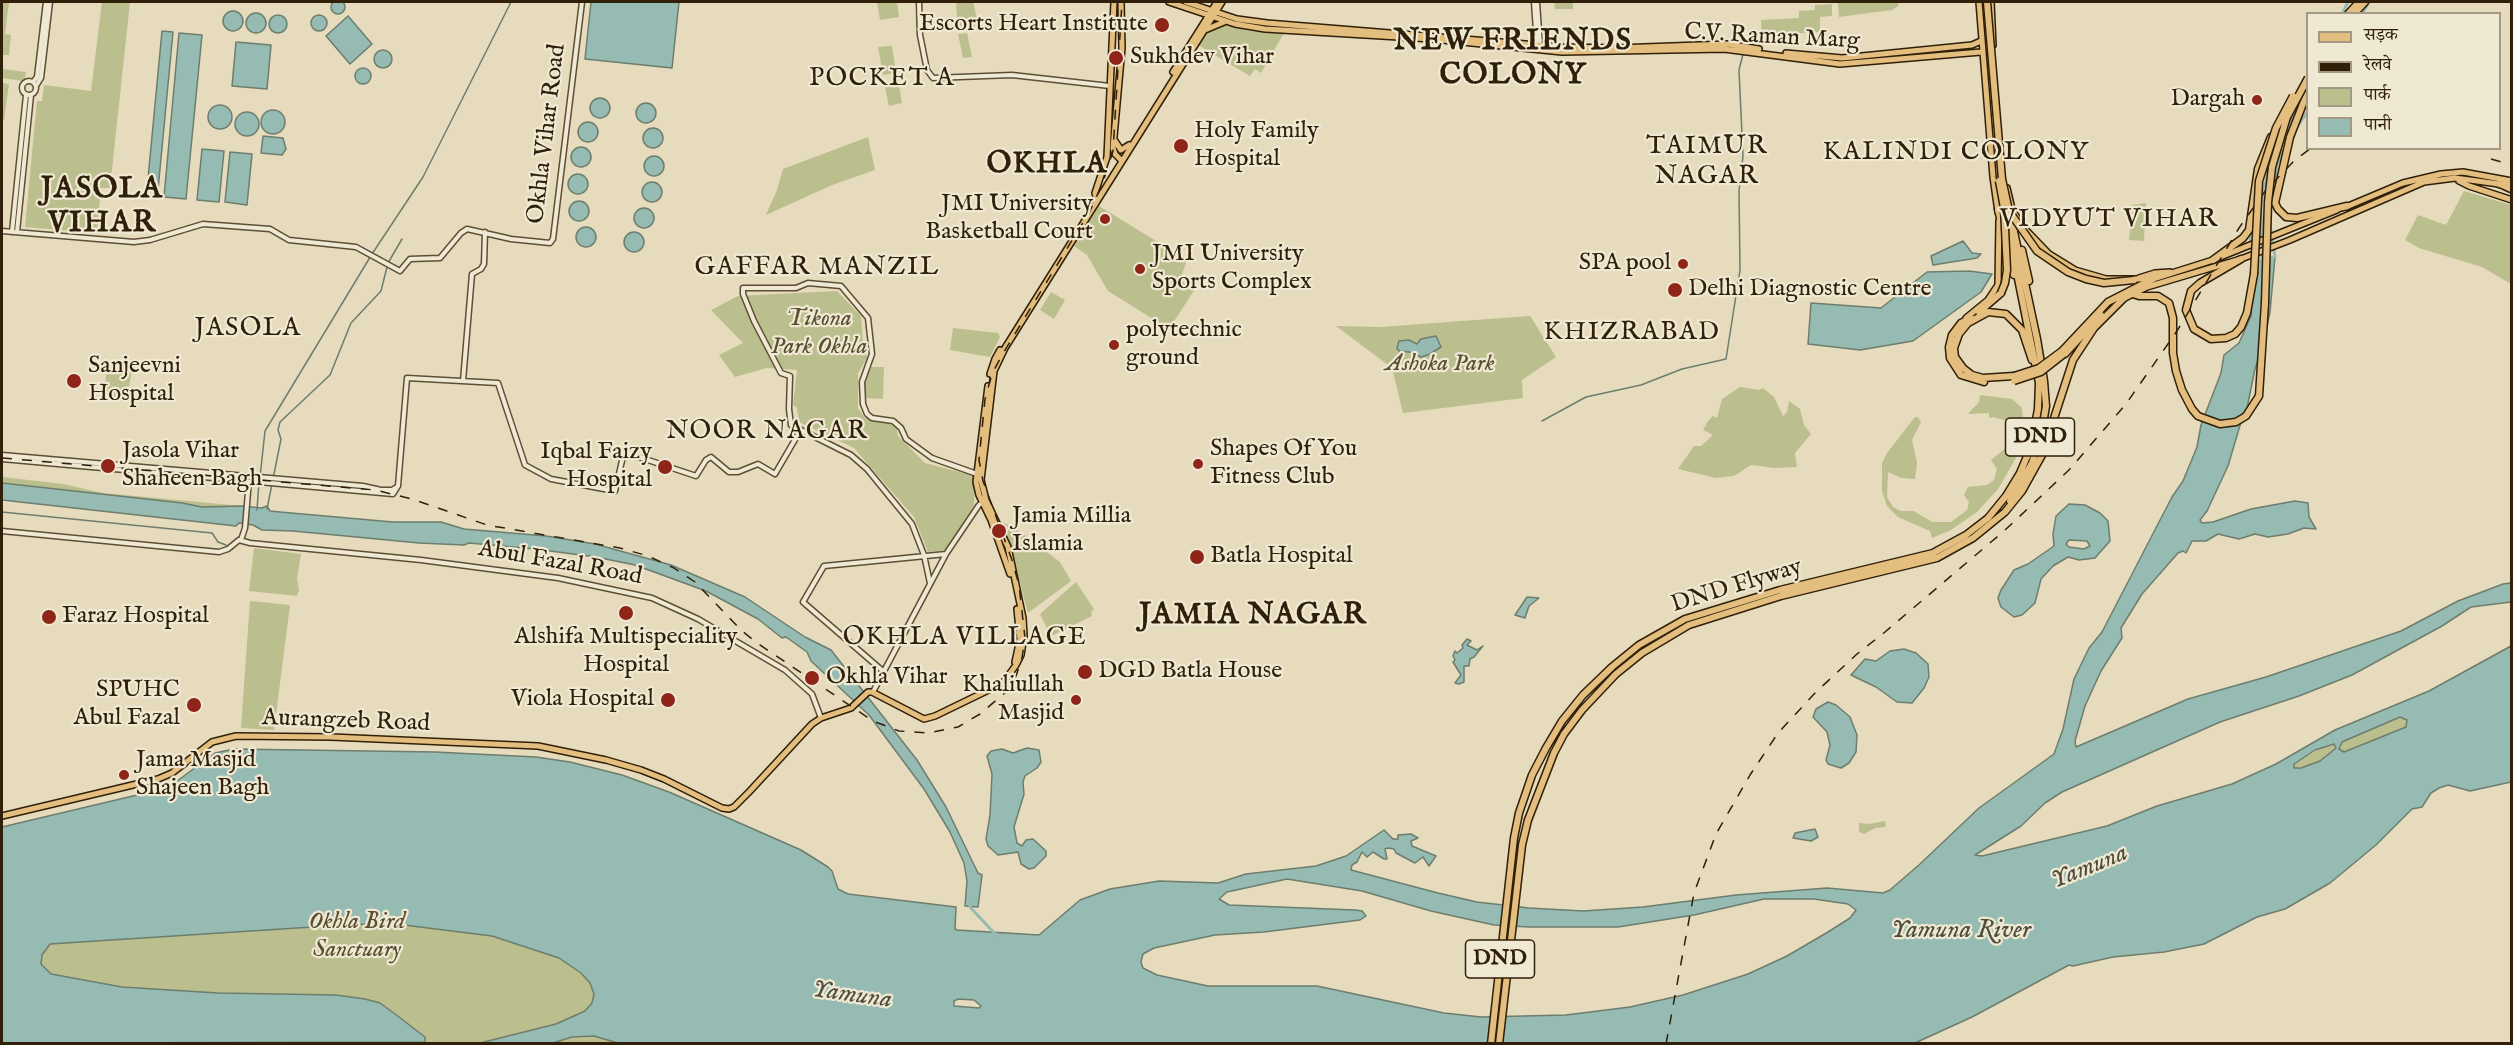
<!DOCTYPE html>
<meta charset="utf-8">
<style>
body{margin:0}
#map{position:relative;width:2513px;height:1045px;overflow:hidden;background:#e6dbbc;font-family:"IM FELL English","Noto Serif Devanagari",serif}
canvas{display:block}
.frame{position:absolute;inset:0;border:3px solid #301f09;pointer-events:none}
.legend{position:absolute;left:2306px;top:12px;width:195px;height:138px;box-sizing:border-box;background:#efe8d3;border:2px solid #a39882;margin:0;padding:8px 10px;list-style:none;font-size:18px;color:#301f09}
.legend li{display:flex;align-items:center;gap:12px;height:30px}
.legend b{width:30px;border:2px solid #a39882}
</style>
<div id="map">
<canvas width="2513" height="1045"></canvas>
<div class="frame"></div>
<ul class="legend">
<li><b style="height:8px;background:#e3be7e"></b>सड़क</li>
<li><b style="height:8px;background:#301f09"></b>रेलवे</li>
<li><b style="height:16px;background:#bbbe8d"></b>पार्क</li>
<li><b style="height:16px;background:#96bbb2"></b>पानी</li>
</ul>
</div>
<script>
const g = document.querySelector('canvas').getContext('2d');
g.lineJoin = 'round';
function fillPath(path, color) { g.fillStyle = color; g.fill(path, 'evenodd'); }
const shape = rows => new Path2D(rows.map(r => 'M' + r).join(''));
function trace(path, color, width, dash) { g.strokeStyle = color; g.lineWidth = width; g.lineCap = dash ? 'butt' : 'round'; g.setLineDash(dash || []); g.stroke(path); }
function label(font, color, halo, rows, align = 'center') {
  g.font = font + ' "IM FELL English",serif'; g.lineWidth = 4.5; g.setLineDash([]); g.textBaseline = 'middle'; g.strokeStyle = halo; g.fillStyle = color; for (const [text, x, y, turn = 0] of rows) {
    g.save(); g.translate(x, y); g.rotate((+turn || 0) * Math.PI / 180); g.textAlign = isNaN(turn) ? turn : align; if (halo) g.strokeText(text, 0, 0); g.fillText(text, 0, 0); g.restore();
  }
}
const green = shape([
 [2,2,9,2,5,34,11,35,9,55,2,55],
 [102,2,130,2,110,188,101,188,97,233,25,227,37,101,42,101,44,85,91,91],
 [877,2,897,2,899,17,880,20],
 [956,2,973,2,977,19,974,29,958,30],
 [1554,2,1573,2,1573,9,1555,9],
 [1838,2,1899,2,1898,6,1892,10,1839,17],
 [1832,4,1832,16,1820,17,1820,32,1762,35,1761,20,1799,18,1799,11,1815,10,1815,5],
 [1225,25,1250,31,1284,33,1261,73,1255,69,1250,76,1198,45,1207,32],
 [967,33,972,57,963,58,958,34],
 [892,46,896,73,883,75,878,47],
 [2,69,26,72,24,81,2,78],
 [2,83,9,84,4,120,2,119],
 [899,85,902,103,889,106,885,87],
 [868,137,875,170,832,185,766,215,777,190,783,169],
 [2464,191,2511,205,2511,284,2482,267,2419,248,2405,240,2418,215,2446,225],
 [2146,203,2144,241,2129,240,2132,205],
 [1099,206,1187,260,1180,280,1195,289,1169,329,1108,291,1087,255,1074,246],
 [837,291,861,316,863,342,867,358,858,373,858,408,865,418,890,424,897,429,898,436,925,463,975,476,974,506,945,550,928,552,914,517,854,448,799,422,797,408,793,405,797,370,767,368,735,377,719,355,743,343,711,310,738,296],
 [1051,292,1065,300,1054,319,1040,310],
 [1530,316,1556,357,1522,380,1523,398,1403,413,1392,368,1336,326,1380,327],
 [953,328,998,333,1000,337,990,357,950,350],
 [870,367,884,367,883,399,865,398,865,374],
 [107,369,132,371,126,401,103,399],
 [1740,387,1759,390,1763,388,1774,397,1783,416,1787,412,1789,401,1800,409,1804,425,1811,434,1795,453,1797,467,1774,468,1751,465,1734,476,1716,478,1678,469,1694,446,1701,446,1713,435,1703,430,1708,421,1713,416,1717,418,1722,399],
 [1980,395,2012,399,2022,408,2024,433,2017,456,1998,489,1977,512,1951,530,1932,538,1930,531,1898,517,1887,506,1882,491,1882,463,1887,453,1915,417,1918,417,1921,422,1912,440,1917,463,1915,479,1901,478,1888,472,1887,497,1893,507,1901,511,1914,511,1932,522,1951,522,1967,510,1969,502,1964,495,1968,487,1987,485,1994,480,1997,469,1991,460,2008,446,2015,435,2008,421,1993,417,1989,418,1989,413,1968,414,1979,402],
 [2,477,63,484,103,493,242,506,202,507,182,503,2,486],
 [1003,522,1022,533,1060,562,1071,581,1028,613],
 [254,548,301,554,297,579,299,590,297,596,249,591],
 [1076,582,1094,609,1091,612,1092,616,1051,636,1040,614],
 [250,601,290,605,274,730,241,728],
 [2401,717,2407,720,2406,727,2344,752,2339,749,2341,742],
 [2327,744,2336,745,2336,748,2320,761,2309,766,2294,768,2294,764],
 [1885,821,1886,827,1875,828,1864,834,1859,832,1859,823,1869,824],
 [350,828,935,1043,2,1044,2,897]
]);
const water = shape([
 '331 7a7 7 0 1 1 14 0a7 7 0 1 1-14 0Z',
 [591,2,679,2,672,68,585,59,591,2],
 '223 21a10 10 0 1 1 20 0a10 10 0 1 1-20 0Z',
 '246 23a10 10 0 1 1 20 0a10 10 0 1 1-20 0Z',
 '269 24a9 9 0 1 1 18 0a9 9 0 1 1-18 0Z',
 '311 23a8 8 0 1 1 16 0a8 8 0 1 1-16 0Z',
 [348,16,372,44,350,64,326,36,348,16],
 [162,31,173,32,158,190,147,189,162,31],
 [179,33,202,35,186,199,164,197,179,33],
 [236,42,271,45,267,89,232,86,236,42],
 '374 59a9 9 0 1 1 18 0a9 9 0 1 1-18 0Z',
 '355 76a8 8 0 1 1 16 0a8 8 0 1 1-16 0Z',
 '590 108a10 10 0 1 1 20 0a10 10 0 1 1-20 0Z',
 '636 113a10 10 0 1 1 20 0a10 10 0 1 1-20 0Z',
 '208 117a12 12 0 1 1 24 0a12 12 0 1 1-24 0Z',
 '261 122a12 12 0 1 1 24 0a12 12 0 1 1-24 0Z',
 '235 124a12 12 0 1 1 24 0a12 12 0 1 1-24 0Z',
 '578 132a10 10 0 1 1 20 0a10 10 0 1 1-20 0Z',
 '643 138a10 10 0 1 1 20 0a10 10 0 1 1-20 0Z',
 [263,136,283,138,286,149,282,155,261,153,263,136],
 '571 157a10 10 0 1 1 20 0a10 10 0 1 1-20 0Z',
 [202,149,224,151,219,202,197,200,202,149],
 [230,152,252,154,247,205,225,202,230,152],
 '644 166a10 10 0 1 1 20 0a10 10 0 1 1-20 0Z',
 '568 184a10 10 0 1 1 20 0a10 10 0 1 1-20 0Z',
 '642 192a10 10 0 1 1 20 0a10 10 0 1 1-20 0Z',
 '569 211a10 10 0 1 1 20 0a10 10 0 1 1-20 0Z',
 '634 218a10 10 0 1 1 20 0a10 10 0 1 1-20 0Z',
 '576 237a10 10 0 1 1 20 0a10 10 0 1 1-20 0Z',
 '624 242a10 10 0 1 1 20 0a10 10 0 1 1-20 0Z',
 [1963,241,1972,253,1981,254,1977,258,1933,265,1931,256,1963,241],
 [2275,257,2270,312,2263,345,2255,369,2246,413,2241,422,2228,466,2207,511,2200,520,2202,523,2213,522,2251,509,2295,501,2308,503,2309,517,2316,529,2304,528,2288,534,2268,537,2255,534,2239,539,2218,534,2206,541,2192,541,2186,553,2183,551,2178,553,2142,594,2121,628,2122,638,2101,671,2085,706,2075,741,2076,747,2188,699,2266,677,2401,631,2458,601,2503,584,2511,583,2511,602,2471,607,2442,626,2352,675,2299,696,2220,722,2062,792,2045,803,2021,826,1975,855,1982,856,2107,826,2157,806,2232,784,2276,764,2335,730,2429,691,2511,646,2511,782,2470,791,2448,785,2439,788,2431,793,2422,807,2412,809,2376,845,2330,883,2285,909,2257,917,2204,944,2164,952,2113,957,2073,966,2069,965,1972,1017,1915,1043,621,1044,594,1036,572,1037,553,1043,480,1043,556,1024,585,1011,592,1003,594,994,590,983,581,973,559,958,492,936,388,923,328,926,50,944,42,955,41,964,51,974,122,987,218,993,336,995,365,999,380,1003,395,1014,425,1037,425,1042,2,1043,2,827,154,791,173,784,215,753,234,749,435,752,536,757,570,762,622,775,669,792,801,850,828,867,832,871,838,889,848,894,956,907,955,929,957,930,1039,935,1080,900,1110,889,1159,881,1218,883,1246,874,1316,866,1346,856,1384,830,1393,839,1398,839,1398,835,1411,834,1418,838,1411,841,1412,846,1436,856,1429,866,1423,857,1415,863,1396,853,1394,849,1388,848,1385,849,1387,859,1384,859,1373,852,1367,857,1362,852,1357,862,1352,865,1351,870,1438,893,1477,902,1529,908,1583,911,1643,907,1736,895,1827,888,1883,893,1890,890,1920,864,1979,808,2054,754,2063,729,2074,679,2089,648,2102,632,2172,497,2183,481,2197,447,2201,425,2221,373,2224,355,2239,343,2251,316,2254,264,2275,257],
 [2400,717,2407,720,2406,727,2344,752,2339,749,2342,742,2400,717],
 [2334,744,2336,748,2320,761,2301,768,2294,768,2294,764,2315,750,2334,744],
 [1287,879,1362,891,1431,911,1494,925,1529,927,1618,927,1694,915,1764,899,1814,899,1848,904,1856,910,1850,918,1828,932,1787,956,1748,974,1683,995,1630,1007,1566,1015,1481,1017,1444,1013,1317,986,1208,986,1157,975,1143,968,1141,962,1143,954,1154,948,1215,935,1264,932,1360,920,1366,916,1362,911,1355,910,1229,905,1219,899,1227,892,1287,879],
 [958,999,974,1000,981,1006,979,1008,954,1006,954,1001,958,999],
 [1969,271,1992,274,1981,292,1913,341,1860,350,1808,344,1811,303,1881,308,1927,272,1969,271],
 [1436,336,1441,347,1430,354,1421,357,1409,352,1399,351,1397,348,1399,341,1409,340,1417,344,1421,339,1436,336],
 [2,483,182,503,202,507,242,506,262,508,267,506,270,511,280,512,393,522,441,522,464,529,546,536,595,544,671,565,745,597,805,637,831,650,917,760,946,807,978,873,982,875,978,907,965,906,967,881,964,863,950,832,924,789,869,715,811,661,807,652,786,637,782,638,758,619,706,591,635,565,596,557,535,549,469,543,464,545,419,543,293,531,262,530,253,525,239,523,236,526,2,500,2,483],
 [2069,504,2085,505,2100,513,2108,521,2110,541,2095,558,2079,560,2068,557,2053,566,2041,579,2035,603,2022,615,2014,617,2001,607,1998,598,2001,590,2014,570,2028,564,2054,546,2053,534,2056,516,2069,504],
 [2069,540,2087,541,2090,546,2084,549,2069,547,2066,544,2069,540],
 [1527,597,1539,598,1529,606,1525,618,1515,615,1527,597],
 [1467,639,1471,641,1467,645,1477,650,1483,646,1474,657,1470,659,1469,666,1464,666,1464,682,1459,684,1455,683,1461,675,1453,662,1455,660,1453,656,1455,651,1457,653,1463,648,1462,645,1467,639],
 [1904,649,1916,653,1928,664,1929,677,1924,688,1912,703,1897,702,1876,687,1851,675,1865,659,1876,661,1890,651,1904,649],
 [1828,702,1836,705,1850,717,1857,735,1856,752,1849,763,1841,768,1828,764,1826,760,1830,745,1827,732,1813,717,1816,709,1828,702],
 [1027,748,1039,750,1041,762,1037,768,1025,776,1023,782,1024,794,1014,827,1017,843,1022,846,1026,840,1033,839,1046,851,1046,856,1034,868,1029,869,1021,864,1018,852,998,855,988,846,986,839,990,815,992,774,987,756,991,751,1002,749,1013,753,1027,748],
 [1815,829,1818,837,1811,841,1793,838,1795,833,1815,829]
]);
const stream = shape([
 [1542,421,1586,397,1641,385,1682,369,1726,359,1740,270,1739,191,1743,156,1739,70,1743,54],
 [260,477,265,431,372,254,423,177,511,2],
 [267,509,281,439,278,430,280,422,330,375,351,323,381,291,388,263,402,239],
 [257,510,259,482],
 [2,512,212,533,218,542,226,545]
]);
const canal = shape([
 [2342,14,2348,2],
 [2362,14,2369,2],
 [2287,125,2300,106],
 [2297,127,2308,111],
 [2271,208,2277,164,2286,145],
 [2253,254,2250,238,2254,216],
 [2262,261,2261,203,2269,167],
 [2254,263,2275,257,2270,224],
 [970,903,970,907,997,936]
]);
const minor = shape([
 [919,2,920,35,927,70,933,78,1012,75,1110,86],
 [1534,2,1537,45],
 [1537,2,1540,46],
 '22 88a7 7 0 1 1 14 0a7 7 0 1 1-14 0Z',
 [33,82,37,77,46,2],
 [36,86,41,78,50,2],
 [2,231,134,242,150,240,203,224,270,229,289,240,356,247,400,271,410,259,440,258,461,233,467,229,511,239,550,243,553,239,582,2],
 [12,232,26,95],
 [17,232,31,95],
 [463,381,472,274,481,269,484,264,485,232],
 [2,455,363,486,381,490,392,490,397,487],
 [2,459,393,494,398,486,407,378,498,383,525,465,551,479,604,489,615,491,624,452,696,476,706,460,711,457,729,472,738,472,758,464,775,474,800,431],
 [2,531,219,552,228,549,239,540],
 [239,540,250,543,421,560,558,578,652,598,698,619,785,670,812,694,821,718],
 [241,540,245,528,249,480],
 [930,583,924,555,912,524,867,469,851,455,791,425,789,409,790,376,781,373,754,321,743,294,743,288,796,288,808,283,841,286,868,318,872,354,862,382,863,404,867,414,872,418,893,421,901,428,906,439,932,458,977,474],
 [884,672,803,602,824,566,946,554],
 [874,690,946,554,979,505,983,502]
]);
const major = shape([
 [1121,2,1122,48,1113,148,1115,154,1122,161],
 [1169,2,1235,24,1265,29,1432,39,1562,52,1724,49,1840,64,1981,52],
 [1186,2,1237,19,1267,23,1562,47,1617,48,1727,44,1759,49],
 [1979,2,1993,177,1998,212],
 [1991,2,1993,45],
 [1205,30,1224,22],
 [1786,53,1842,58,1972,45,1981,41],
 [1173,72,1217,2],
 [1115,141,1121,150,1129,145],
 [2459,181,2469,186,2512,200],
 [2007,188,2012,209,2019,221],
 [1097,200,1095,193,1107,157,1114,2],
 [2346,207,2403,183,2441,174,2463,172,2512,181],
 [2025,229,2049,254,2075,270,2106,279,2153,279,2213,260,2337,210],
 [2139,278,2155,273,2170,272],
 [2123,299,2147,287,2241,259,2290,240,2424,182,2455,178,2499,184,2512,190],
 [1966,318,1988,300,1998,285,1999,221],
 [990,374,995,359,1000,350],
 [988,386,976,482,979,495,991,520,1010,574],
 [1015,662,1020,639,1017,609],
 [2,816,158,779,172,773,212,742,236,736,331,737,538,746,606,760,641,770,664,779,722,808,729,809,734,807,749,792,812,724,821,718,851,708,868,692,872,692,924,719,935,716,1003,683,1016,665,1021,655,1024,636,1023,618,1008,547,986,500,981,480,994,371,1005,348,1222,2]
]);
const highway = shape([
 [2348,14,2359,2],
 [2354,14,2365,2],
 [2308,91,2290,137,2275,203,2278,209,2286,217,2297,218,2347,206],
 [2499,184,2512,186],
 [1998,209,2003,231],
 [2010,213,2037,339,2044,381,2046,406,2042,430,2032,463,2010,501],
 [2008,249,2014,275],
 [2022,250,2029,281],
 [2241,259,2200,283,2191,291,2186,310,2194,329,2211,339,2226,338,2235,334,2241,327,2247,313,2254,274],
 [2213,260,2243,238,2249,230,2258,169,2271,137],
 [2133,294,2139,296,2158,296,2169,303,2173,318,2173,353,2176,371,2182,390,2192,409,2198,416,2220,424,2236,422,2246,416,2259,396,2265,303],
 [1979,312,2001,293],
 [1971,318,1961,323,1952,335,1949,347,1950,358,1961,375,1984,382],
 [2062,351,2108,302,2153,279],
 [2065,354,2101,315],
 [2014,376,1983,378,1972,375,1963,368,1955,357,1954,348,1959,334,1968,323,1988,312,2006,314,2022,330,2032,360],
 [1491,1044,1514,838,1519,813,1532,775,1546,748,1562,721,1583,695,1612,667,1639,645,1685,619,1780,590,1933,553,1966,535,1988,518,2006,496,2020,473,2031,447,2038,409,2039,383,2006,219],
 [1499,1044,1522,845,1528,820,1554,753,1564,734,1582,710,1616,674,1642,653,1689,625,1781,596,1937,558,1973,538,2005,512,2022,491,2042,455,2073,360,2094,328,2123,299]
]);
const rail = shape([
 [2491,159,2512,165],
 [2,458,375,490,412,499,487,525,620,548,648,556,674,568,695,582,742,631,757,643,873,721,899,731,928,733,958,727,980,714,1006,692,1016,676,1022,658,1025,638,1019,585,1012,560,983,481,979,460,985,399,992,374,1002,355,1090,211,1103,182,1113,151,1122,2],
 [1666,1044,1694,893,1716,834,1750,775,1778,733,1816,692,1857,654,1885,632,2004,531,2069,470,2126,404,2177,331,2239,228,2266,190,2295,160,2311,148]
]);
const highwayBridge = shape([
 [1987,2,2002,179,2009,211,2037,251,2068,272,2086,279,2104,283,2134,280],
 [1999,181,2004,208,2007,270,2005,283,2001,293],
 [2254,274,2259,181,2276,128,2293,96],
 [2265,303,2268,202,2272,167,2287,117,2308,78],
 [2014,376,2039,368,2062,351],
 [2014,381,2041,372,2064,354]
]);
const markers = [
 [1162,25,8,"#8f2418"],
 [1116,58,8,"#8f2418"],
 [2257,100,6,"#8f2418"],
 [1181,146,8,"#8f2418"],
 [1105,219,6,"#8f2418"],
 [1683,264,6,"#8f2418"],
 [1140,269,6,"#8f2418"],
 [1675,290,8,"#8f2418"],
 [1114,345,6,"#8f2418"],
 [74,381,8,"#8f2418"],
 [1198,464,6,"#8f2418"],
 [108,466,8,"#8f2418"],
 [665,467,8,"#8f2418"],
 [999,531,8,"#8f2418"],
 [1197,557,8,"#8f2418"],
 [626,613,8,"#8f2418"],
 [49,617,8,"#8f2418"],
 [1085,672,8,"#8f2418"],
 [812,678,8,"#8f2418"],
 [668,700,8,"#8f2418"],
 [1076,700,6,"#8f2418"],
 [194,705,8,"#8f2418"],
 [124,775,6,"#8f2418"]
];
const shields = [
 [2040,437,69],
 [1500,959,69]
];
const shieldNames = [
 ["DND",2040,437],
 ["DND",1500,959]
];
const poiNames = [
 ["Escorts Heart Institute",1148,25,"right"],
 ["Sukhdev Vihar",1130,58],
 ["Dargah",2245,100,"right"],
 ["Holy Family",1194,132],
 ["Hospital",1194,160],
 ["JMI University",1093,205,"right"],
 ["Basketball Court",1093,233,"right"],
 ["JMI University",1152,255],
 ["Sports Complex",1152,283],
 ["SPA pool",1671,264,"right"],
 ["Delhi Diagnostic Centre",1688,290],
 ["polytechnic",1126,331],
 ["ground",1126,359],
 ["Sanjeevni",88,367],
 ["Hospital",88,395],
 ["Shapes Of You",1210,450],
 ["Fitness Club",1210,478],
 ["Jasola Vihar",122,452],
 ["Shaheen Bagh",122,480],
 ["Iqbal Faizy",652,453,"right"],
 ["Hospital",652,481,"right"],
 ["Jamia Millia",1012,517],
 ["Islamia",1012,545],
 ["Batla Hospital",1210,557],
 ["Faraz Hospital",62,617],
 ["Alshifa Multispeciality",626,638,"center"],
 ["Hospital",626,666,"center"],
 ["DGD Batla House",1098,672],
 ["Okhla Vihar",826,678],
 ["Khaliullah",1064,686,"right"],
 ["Masjid",1064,714,"right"],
 ["SPUHC",180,691,"right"],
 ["Abul Fazal",180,719,"right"],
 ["Viola Hospital",654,700,"right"],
 ["Jama Masjid",136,761],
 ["Shajeen Bagh",136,789]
];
const streetNames = [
 ["C.V. Raman Marg",1772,38,3],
 ["Okhla Vihar Road",548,134,-83],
 ["Abul Fazal Road",560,564,10],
 ["DND Flyway",1737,587,-17],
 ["Aurangzeb Road",346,722,2]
];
const parkNames = [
 ["Tikona",819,320],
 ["Park Okhla",819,348],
 ["Ashoka Park",1440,365],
 ["Okhla Bird",357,923],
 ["Sanctuary",357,951]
];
const neighbourhoodNames = [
 ["POCKET A",882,80],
 ["TAIMUR",1707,148],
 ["NAGAR",1707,178],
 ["KALINDI COLONY",1956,154],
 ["VIDYUT VIHAR",2109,221],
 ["GAFFAR MANZIL",817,269],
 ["JASOLA",248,330],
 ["KHIZRABAD",1632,334],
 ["NOOR NAGAR",767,433],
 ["OKHLA VILLAGE",965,639]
];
const waterNames = [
 ["Yamuna",2090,868,-22],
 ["Yamuna River",1961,932],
 ["Yamuna",852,996,8]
];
const districtNames = [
 ["NEW FRIENDS",1513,43],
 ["COLONY",1513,77],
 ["OKHLA",1047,166],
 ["JASOLA",102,191],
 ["VIHAR",102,225],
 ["JAMIA NAGAR",1253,617]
];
fillPath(green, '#bbbe8d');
fillPath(water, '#96bbb2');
trace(water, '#6d7d6e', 1.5);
trace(stream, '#6d7d6e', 1.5);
trace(canal, '#96bbb2', 3);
trace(minor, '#5e4e36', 7);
trace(major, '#301f09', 8);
trace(highway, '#301f09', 9);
trace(minor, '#efe8d3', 4);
trace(major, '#e3be7e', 5);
trace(highway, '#e3be7e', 6);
trace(rail, '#301f09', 1.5, [10, 10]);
trace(highwayBridge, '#301f09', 9, []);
trace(highwayBridge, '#e3be7e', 6);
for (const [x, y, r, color] of markers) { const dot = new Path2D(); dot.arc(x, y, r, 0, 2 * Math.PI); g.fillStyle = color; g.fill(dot); trace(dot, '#efe8d3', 2); }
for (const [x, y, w] of shields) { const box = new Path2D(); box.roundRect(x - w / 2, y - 19, w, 38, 4.5); g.fillStyle = '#efe8d3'; g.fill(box); trace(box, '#301f09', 1.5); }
label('bold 22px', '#301f09', null, shieldNames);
label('24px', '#301f09', '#efe8d3', poiNames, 'left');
label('24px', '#301f09', '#efe8d3', streetNames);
label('italic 24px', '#5a4f31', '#efe8d3', parkNames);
g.letterSpacing = '1.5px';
label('26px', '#301f09', '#efe8d3', neighbourhoodNames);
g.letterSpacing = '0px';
label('italic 26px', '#4f4e3c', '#efe8d3', waterNames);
g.letterSpacing = '1.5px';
label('bold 30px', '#301f09', '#efe8d3', districtNames);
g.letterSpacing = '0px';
</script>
